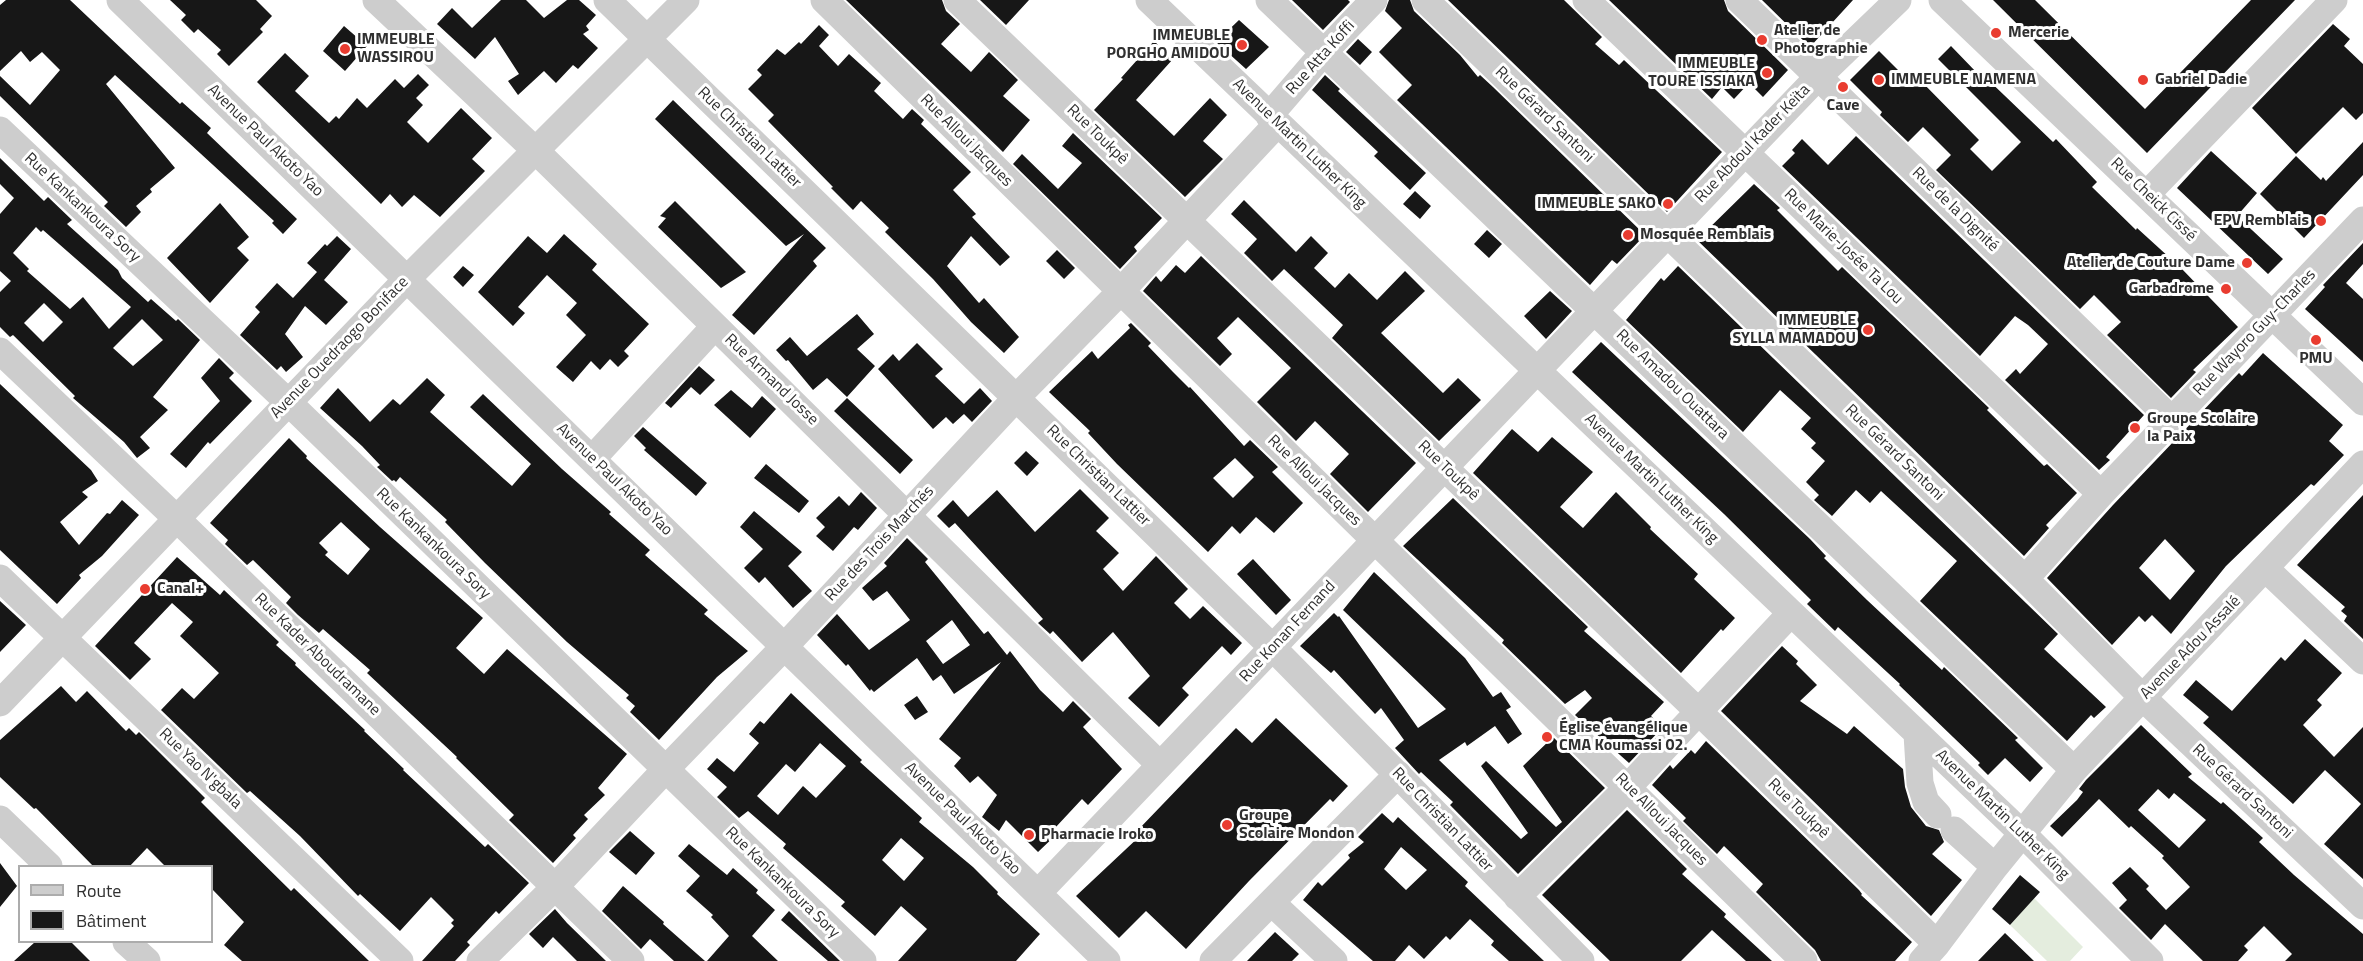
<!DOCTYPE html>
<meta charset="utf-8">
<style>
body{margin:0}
#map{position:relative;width:2363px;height:961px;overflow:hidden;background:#fff;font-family:"Titillium Web",sans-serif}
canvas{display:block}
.legend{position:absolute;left:18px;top:865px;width:195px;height:78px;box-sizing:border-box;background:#fff;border:2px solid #acacac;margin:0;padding:8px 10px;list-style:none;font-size:18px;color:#303030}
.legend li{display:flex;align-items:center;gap:12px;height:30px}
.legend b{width:30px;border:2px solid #acacac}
</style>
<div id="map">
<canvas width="2363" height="961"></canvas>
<ul class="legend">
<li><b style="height:8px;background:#cdcdcd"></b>Route</li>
<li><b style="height:16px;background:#171717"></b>Bâtiment</li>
</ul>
</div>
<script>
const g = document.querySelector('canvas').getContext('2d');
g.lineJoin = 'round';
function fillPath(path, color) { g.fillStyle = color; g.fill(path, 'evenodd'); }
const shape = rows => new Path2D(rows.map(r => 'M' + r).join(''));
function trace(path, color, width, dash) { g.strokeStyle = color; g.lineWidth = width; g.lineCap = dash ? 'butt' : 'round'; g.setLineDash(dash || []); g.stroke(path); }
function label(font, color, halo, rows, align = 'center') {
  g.font = font + ' "Titillium Web",sans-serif'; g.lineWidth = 6; g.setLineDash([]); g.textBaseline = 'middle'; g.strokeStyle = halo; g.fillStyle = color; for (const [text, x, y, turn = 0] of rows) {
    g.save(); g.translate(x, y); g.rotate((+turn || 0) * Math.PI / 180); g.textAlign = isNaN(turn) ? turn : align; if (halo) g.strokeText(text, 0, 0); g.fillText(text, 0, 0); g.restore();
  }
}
const green = shape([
 [2034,898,2083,947,2070,961,2047,961,2010,925]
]);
const building = shape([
 [6,0,70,0,180,104,182,102,211,128,207,133,297,219,283,234,272,223,274,221,115,75,106,84,175,168,150,189,152,192,136,206,141,212,126,227,104,206,108,202,0,96,0,76,30,105,60,70,42,52,30,62,21,51,0,71,0,5],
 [170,0,256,0,272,16,260,29,263,32,229,66,217,54,221,50,198,29,194,33,181,20,186,15],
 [501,0,526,0,544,18,567,0,579,0,596,15,586,26,589,30,583,34,598,48,578,69,573,65,556,83,544,71,518,95,508,81,519,74,495,37,475,59,437,24,452,8,472,28],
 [846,0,942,0,946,11,960,24,941,44,971,72,989,52,1018,80,1003,96,1030,120,1003,152],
 [980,0,1029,0,1006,25],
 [1292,0,1348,0,1350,2,1323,30],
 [1389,0,1410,0,1414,11,1460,55,1478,77,1480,75,1493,87,1645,235,1617,264,1612,260,1590,285,1397,100,1412,85,1379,52,1402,28,1385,11],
 [1448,0,1564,0,1602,37,1595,44,1619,65,1624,60,1722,152,1667,212],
 [1609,0,1724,0,1728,11,1788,70,1763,97,1749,83,1734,99,1722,87,1712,99],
 [1762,0,1853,0,1810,47],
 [1993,0,2035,0,2145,109,2251,0,2295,0,2147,153],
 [1239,20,1269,47,1246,69,1216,42],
 [2333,24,2350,39,2344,46,2363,64,2363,113,2356,120,2343,107,2296,154,2252,108],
 [819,25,829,35,819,46,838,66,849,54,881,83,874,91,903,119,912,109,924,120,921,124,971,172,953,190,976,214,972,217,1010,257,1000,266,971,236,947,266,979,303,984,298,1019,337,1004,353,971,322,933,279,885,232,889,228,861,201,853,210,831,188,833,187,768,121,774,115,748,89,762,75,757,70,777,49,785,55,799,42,801,44],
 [344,26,367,46,345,71,323,51],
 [1358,39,1372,52,1360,65,1346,52],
 [1154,41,1173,59,1136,100,1174,136,1210,98,1227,115,1203,141,1223,159,1185,197,1094,110,1123,79,1121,78],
 [1951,46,1978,74,1980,72,2053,142,2056,139,2097,182,2092,187,2136,230,2137,228,2182,269,2238,327,2193,370,2196,372,2171,398,2107,335,2121,322,2094,295,2080,309,1936,170,1951,155,1923,127,1908,142,1880,115,1882,112,1850,80,1879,51,1912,84,1918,78,1979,140,1970,149,1992,171,2021,142,1938,59],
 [285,53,309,76,295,91,329,123,336,116,339,119,357,98,367,108,395,79,404,88,418,74,429,85,416,98,423,105,407,122,428,143,461,108,492,138,472,159,485,171,440,217,414,195,402,207,390,194,381,204,257,82],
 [1325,75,1340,89,1338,91,1426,173,1410,190,1374,156,1378,152,1312,90],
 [673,100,826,248,813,261,817,266,754,335,732,315,804,234,786,246,655,119],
 [1073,133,1162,218,1134,247,1137,251,1120,269,1013,164,1022,154,1058,189,1082,163,1062,146],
 [1856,136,2144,415,2106,457,2110,460,2099,470,2005,380,2016,369,2020,374,2048,344,2028,325,2015,316,1980,356,1782,166,1795,153,1792,150,1802,139,1828,165],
 [2363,142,2363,175,2304,238,2260,194,2296,156,2321,180,2323,177,2326,181],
 [2211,151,2257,193,2237,216,2283,259,2268,274,2177,188],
 [0,158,44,201,48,197,72,220,67,224,118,270,122,278,148,302,151,299,176,321,178,319,200,340,153,397,168,410,140,437,150,448,137,458,124,442,73,398,75,396,13,335,10,337,0,327,0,292,11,281,0,271,0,214,14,198,0,184],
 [36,227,41,232,43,230,131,307,109,329,83,297,70,309,27,271,29,269,13,253],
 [44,303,63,322,43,342,24,323],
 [142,319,163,340,133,366,113,348],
 [1754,184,1780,208,1777,210,1838,271,1842,267,1989,408,1987,410,2044,466,2047,464,2077,493,2046,525,2049,528,2024,556,1697,240],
 [1415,191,1431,206,1420,219,1403,204],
 [1244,200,1296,252,1311,236,1328,253,1314,268,1335,288,1349,273,1377,300,1405,271,1425,291,1381,333,1443,393,1458,378,1481,400,1439,441,1332,338,1343,325,1284,269,1272,281,1244,253,1257,239,1231,214],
 [675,201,746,272,721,288,658,227,666,218,660,216],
 [220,203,249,237,237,248,249,260,210,303,167,258],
 [1487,230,1502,244,1489,258,1474,244],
 [564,234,597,264,592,270,649,324,624,351,629,356,618,367,610,359,600,370,591,361,573,382,556,367,586,335,566,315,577,303,547,275,518,307,525,313,513,326,478,292,528,236,547,253],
 [337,236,351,249,324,280,348,302,326,325,305,306,285,334,303,357,286,372,281,366,277,370,240,335,260,312,255,307,277,283,293,298,317,272,307,263,325,244,327,246],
 [2363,243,2363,264,2346,283,2363,299,2363,362,2305,309,2325,287,2323,285],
 [1057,250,1075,268,1064,279,1046,261],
 [1201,256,1416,463,1368,512,1330,474,1349,454,1315,421,1296,441,1257,402,1291,368,1238,317,1217,338,1232,354,1220,366,1143,291,1156,276,1161,282,1176,265,1185,273],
 [463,266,474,275,463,287,453,277],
 [1678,266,2058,634,2044,649,2106,707,2094,718,2091,715,2067,741,1920,601,1957,561,1881,491,1870,503,1856,490,1832,516,1814,500,1819,495,1806,482,1825,461,1811,448,1816,443,1801,429,1811,418,1780,390,1743,432,1626,320,1661,278,1664,281],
 [1550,291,1572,311,1546,339,1524,316],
 [857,314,874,334,857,349,875,366,847,397,827,378,813,390,788,360,786,361,776,350,790,337,807,356],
 [1131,323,1151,343,1148,346,1173,372,1189,388,1190,387,1244,446,1250,440,1278,467,1272,472,1303,503,1274,533,1256,517,1240,534,1232,526,1208,552,1117,464,1088,433,1090,431,1049,392,1092,351,1098,359,1130,328,1128,325],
 [1235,458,1254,477,1233,498,1213,478],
 [1601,342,1810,539,1826,556,1824,558,1867,600,1942,670,1944,667,2018,738,2015,740,2043,768,2030,782,2005,758,1988,775,1978,765,1980,763,1899,685,1900,684,1838,627,1835,631,1807,604,1811,600,1724,514,1572,372],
 [917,343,943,369,935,376,964,404,980,388,992,401,972,422,964,414,953,424,946,417,933,429,878,369,893,354,899,361],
 [2263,353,2343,425,2329,441,2344,455,2314,486,2311,484,2226,566,2171,634,2152,615,2145,622,2139,616,2112,645,2047,578,2113,505,2239,373,2242,376],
 [2165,539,2195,571,2170,600,2139,568],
 [219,358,234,373,229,378,252,401,210,444,208,442,186,468,170,454,220,401,201,378],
 [699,366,715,380,700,395,691,387,671,408,665,403],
 [427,378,445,395,430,412,504,479,512,486,531,464,470,407,483,394,562,469,611,512,609,514,650,550,645,555,708,610,704,614,748,651,717,677,659,740,630,712,635,706,626,698,629,695,567,642,485,563,445,522,447,520,400,477,396,482,394,480,392,481,377,467,380,465,362,446,320,408,338,388,370,422,393,399,400,405],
 [0,384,91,470,98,481,82,492,88,497,60,522,79,545,107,513,110,514,122,500,139,515,102,556,79,575,81,578,57,604,0,550],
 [731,390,752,408,762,396,776,409,750,438,714,405],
 [847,398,913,460,900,474,834,411],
 [643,427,707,483,696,496,644,450,646,448,634,436],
 [1512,429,1538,452,1552,437,1593,472,1560,507,1583,528,1616,492,1651,527,1650,529,1698,574,1694,579,1735,618,1723,631,1721,629,1681,673,1473,473],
 [289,438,307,456,306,458,380,527,483,618,456,648,484,674,507,649,627,754,598,788,605,795,584,815,588,819,573,835,576,838,553,863,509,820,514,815,456,758,457,757,367,673,370,670,323,629,319,633,298,615,286,603,291,597,253,560,247,565,225,544,228,540,210,523],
 [341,522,370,549,348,575,325,555,328,552,319,543],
 [1026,451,1039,463,1027,476,1014,463],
 [766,464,809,501,799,513,754,478],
 [1080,489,1109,518,1096,531,1119,553,1103,569,1123,591,1156,556,1188,589,1174,603,1190,619,1203,606,1242,643,1231,655,1222,646,1182,688,1189,695,1159,727,1128,698,1150,676,1113,632,1082,662,1053,631,1050,634,1038,623,1043,619,955,523,949,528,937,516,953,500,968,517,997,490,1035,532],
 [861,492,877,508,858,530,854,527,833,551,816,536,825,527,816,518,839,496,849,506],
 [2363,495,2363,639,2344,621,2347,616,2341,611,2345,607,2297,565],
 [1453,498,1588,627,1584,631,1664,702,1651,716,1663,727,1629,763,1575,715,1592,698,1585,690,1565,704,1502,643,1504,640,1403,546],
 [754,511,802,552,788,566,812,591,793,608,765,577,759,583,744,568,763,549,740,527],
 [907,538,928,559,925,562,984,634,988,631,1007,655,1010,651,1040,690,1063,712,1073,701,1091,719,1083,727,1122,769,1088,805,1082,799,1055,828,1059,832,1038,852,1006,820,999,831,982,817,997,795,978,776,970,783,954,766,961,758,939,739,1001,662,954,694,941,675,933,681,917,658,874,692,871,689,870,691,848,664,846,666,817,635,837,614,869,650,910,620,887,591,873,601,862,588,887,566,884,563],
 [952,620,970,645,943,664,926,641],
 [177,557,220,595,224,590,279,642,276,645,296,663,295,665,365,730,364,731,404,769,403,770,485,847,488,844,529,883,499,914,496,911,467,942,470,945,455,961,422,961,454,926,451,923,454,920,431,897,400,931,360,894,358,896,300,836,250,791,247,793,161,710,182,688,194,699,219,673,180,636,193,622,172,603,134,643,151,659,130,680,95,646],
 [1253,559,1291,600,1276,615,1237,574],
 [1374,572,1465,658,1493,697,1501,692,1511,707,1506,710,1522,734,1508,744,1495,726,1467,746,1465,742,1439,760,1521,839,1528,833,1481,766,1486,761,1556,827,1562,822,1523,766,1553,737,1605,788,1518,874,1450,805,1453,802,1421,772,1419,774,1395,748,1404,740,1381,708,1375,714,1334,670,1331,673,1300,646,1334,613,1338,617,1339,616,1418,728,1446,709,1343,610],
 [0,601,26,625,0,652],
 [2305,639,2342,673,2317,700,2322,705,2303,725,2334,757,2363,727,2363,879,2324,844,2361,804,2325,770,2293,804,2203,723,2209,717,2183,695,2196,680,2232,711,2281,657,2285,661],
 [1782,646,1798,661,1796,664,1817,685,1800,701,1847,734,1854,726,1903,769,1905,787,1911,807,1926,826,1939,830,1944,842,1932,854,1962,880,1931,916,1721,711],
 [61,686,76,702,87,691,126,731,129,728,136,735,139,732,205,798,201,802,221,822,291,891,294,888,369,961,242,961,224,945,244,922,212,889,212,867,166,867,147,848,129,867,94,867,36,808,34,809,0,777,0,740],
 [791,693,862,760,860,762,922,818,919,822,973,867,998,892,997,894,1040,934,1016,961,898,961,927,929,901,906,875,936,841,906,845,902,783,848,786,844,748,811,739,818,717,797,727,787,707,769,717,758,734,772,759,743,749,734,760,721,764,724],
 [820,743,846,766,816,798,803,786,778,815,757,796,786,764,795,772],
 [901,838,924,858,904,881,882,860],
 [917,696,928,712,915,720,904,705],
 [1276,718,1348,786,1333,802,1330,799,1249,881,1186,949,1146,911,1119,938,1076,896,1141,835,1137,831,1236,728,1252,743],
 [2141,725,2192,774,2188,777,2221,804,2223,802,2263,838,2259,842,2294,875,2363,934,2363,961,2285,961,2292,954,2264,926,2244,946,2248,950,2238,961,2203,961,2165,924,2151,940,2119,908,2127,900,2112,883,2130,867,2149,886,2146,889,2166,910,2190,887,2162,858,2164,856,2131,826,2129,828,2099,799,2062,837,2050,826,2077,800,2083,792,2079,789,2086,780],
 [2158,789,2169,799,2174,793,2206,820,2179,848,2138,810],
 [1706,741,1859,890,1862,894,1861,895,1912,942,1895,961,1821,961,1815,950,1756,892,1763,884,1724,846,1717,854,1683,821,1686,818,1652,785,1670,765,1673,769,1691,750,1695,754],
 [1627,810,1687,869,1682,874,1726,914,1724,917,1772,961,1746,961,1712,930,1681,961,1610,961,1542,895],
 [1382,813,1393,823,1398,817,1468,882,1465,886,1544,961,1509,961,1491,945,1494,941,1470,919,1450,940,1446,936,1424,959,1409,945,1395,961,1373,961,1303,900,1318,882,1322,886,1350,858,1348,855,1364,842,1358,837],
 [1401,847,1427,870,1406,890,1384,869],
 [630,831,655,853,636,875,609,852],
 [689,844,727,875,733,868,758,890,756,893,775,910,752,936,778,961,707,961,729,936,711,917,713,915,686,891,700,876,678,856],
 [0,863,17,886,0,907],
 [2020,875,2040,892,2010,925,1992,909],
 [623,886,664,922,663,924,705,961,674,961,650,939,641,949,602,911],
 [555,909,567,923,606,961,577,961,553,937,543,948,529,934],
 [789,911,840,961,828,961,781,920],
 [1275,932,1299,954,1292,961,1247,961],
 [2005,933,2034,961,1978,961],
 [35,942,71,942,90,961,14,961]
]);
const minor = shape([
 [120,0,1107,961],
 [376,0,535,150,715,326,1160,765],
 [607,0,1273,648,1581,961],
 [824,0,1804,961],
 [957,0,1699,712,1937,944],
 [1149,0,2028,839,2150,961],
 [1269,0,2074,770],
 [1425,0,2025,579,2143,698,2363,906],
 [1586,0,2101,494],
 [1739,0,2172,420],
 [1942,0,2363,402],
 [1269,116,1324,52,1374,0],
 [0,130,288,402,863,961],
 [2147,194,2334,0],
 [0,351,176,518,631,961],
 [592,459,715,326],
 [2266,569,2363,661],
 [0,578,400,961],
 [2025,579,2101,494,2363,220],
 [0,703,407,279,686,0],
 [1917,734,1920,783,1926,802,1938,815],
 [0,819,49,866],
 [1954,830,1995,867],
 [1038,893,1745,153,1818,77,1898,0],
 [1517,897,1628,787,1791,613],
 [1272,903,1334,961],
 [126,942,147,961],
 [480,961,555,887,665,770,785,646,1017,397,1120,292,1277,124],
 [1213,961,1398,774],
 [1922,961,1937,944,1995,867,2074,770,2363,464]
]);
const markers = [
 [1996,33,6,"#e93c30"],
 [1762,40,6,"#e93c30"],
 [1242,45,6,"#e93c30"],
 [345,49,6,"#e93c30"],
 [1767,73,6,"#e93c30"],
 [1879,80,6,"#e93c30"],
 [2143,80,6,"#e93c30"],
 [1843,87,6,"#e93c30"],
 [1668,204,6,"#e93c30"],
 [2321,221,6,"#e93c30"],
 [1628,235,6,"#e93c30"],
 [2247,263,6,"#e93c30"],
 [2226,289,6,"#e93c30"],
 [1868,330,6,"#e93c30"],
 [2316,340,6,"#e93c30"],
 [2135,428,6,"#e93c30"],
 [145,589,6,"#e93c30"],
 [1547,737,6,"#e93c30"],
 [1227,825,6,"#e93c30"],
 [1029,835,6,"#e93c30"]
];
const poiNames = [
 ["Atelier de",1774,31],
 ["Photographie",1774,49],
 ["Mercerie",2008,33],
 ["IMMEUBLE",1230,36,"right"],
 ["PORGHO AMIDOU",1230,54,"right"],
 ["IMMEUBLE",357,40],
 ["WASSIROU",357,58],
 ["IMMEUBLE",1755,64,"right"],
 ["TOURE ISSIAKA",1755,82,"right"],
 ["IMMEUBLE NAMENA",1891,80],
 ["Gabriel Dadie",2155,80],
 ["Cave",1843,106,"center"],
 ["IMMEUBLE SAKO",1656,204,"right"],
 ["EPV Remblais",2309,221,"right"],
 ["Mosquée Remblais",1640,235],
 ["Atelier de Couture Dame",2235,263,"right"],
 ["Garbadrome",2214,289,"right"],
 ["IMMEUBLE",1856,321,"right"],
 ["SYLLA MAMADOU",1856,339,"right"],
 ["PMU",2316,359,"center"],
 ["Groupe Scolaire",2147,419],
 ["la Paix",2147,437],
 ["Canal+",157,589],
 ["Église évangélique",1559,728],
 ["CMA Koumassi 02.",1559,746],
 ["Groupe",1239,816],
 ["Scolaire Mondon",1239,834],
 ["Pharmacie Iroko",1041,835]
];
const streetNames = [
 ["Rue Atta Koffi",1321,58,-48],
 ["Rue Gérard Santoni",1544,115,44],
 ["Rue Toukpê",1097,135,44],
 ["Rue Christian Lattier",749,138,44],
 ["Avenue Paul Akoto Yao",265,141,44],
 ["Rue Alloui Jacques",966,141,45],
 ["Avenue Martin Luther King",1299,144,44],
 ["Rue Abdoul Kader Keïta",1753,144,-46],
 ["Rue Cheick Cissé",2153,200,44],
 ["Rue Kankankoura Sory",82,208,43],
 ["Rue de la Dignité",1955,210,44],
 ["Rue Marie-Josée Ta Lou",1843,247,44],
 ["Rue Wayoro Guy-Charles",2255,333,-46],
 ["Avenue Ouedraogo Boniface",340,348,-46],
 ["Rue Armand Josse",771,380,44],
 ["Rue Amadou Ouattara",1672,385,44],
 ["Rue Gérard Santoni",1894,453,44],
 ["Rue Toukpê",1448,471,44],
 ["Rue Christian Lattier",1098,476,44],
 ["Avenue Martin Luther King",1651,479,44],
 ["Avenue Paul Akoto Yao",614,480,44],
 ["Rue Alloui Jacques",1314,481,44],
 ["Rue Kankankoura Sory",433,544,44],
 ["Rue des Trois Marchés",880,544,-47],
 ["Rue Konan Fernand",1288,632,-47],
 ["Avenue Adou Assalé",2191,648,-46],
 ["Rue Kader Aboudramane",317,655,44],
 ["Rue Yao N'gbala",200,769,44],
 ["Rue Gérard Santoni",2242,792,43],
 ["Rue Toukpê",1798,809,44],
 ["Avenue Martin Luther King",2002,815,44],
 ["Avenue Paul Akoto Yao",962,819,44],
 ["Rue Christian Lattier",1442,820,46],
 ["Rue Alloui Jacques",1661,820,45],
 ["Rue Kankankoura Sory",782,883,44]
];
fillPath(green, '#e4edde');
fillPath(building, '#171717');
trace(minor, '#cdcdcd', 27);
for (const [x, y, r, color] of markers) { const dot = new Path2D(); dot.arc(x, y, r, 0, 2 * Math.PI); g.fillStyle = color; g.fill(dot); trace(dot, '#fff', 2); }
label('bold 16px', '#303030', '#fff', poiNames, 'left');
label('16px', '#303030', '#fff', streetNames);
</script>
